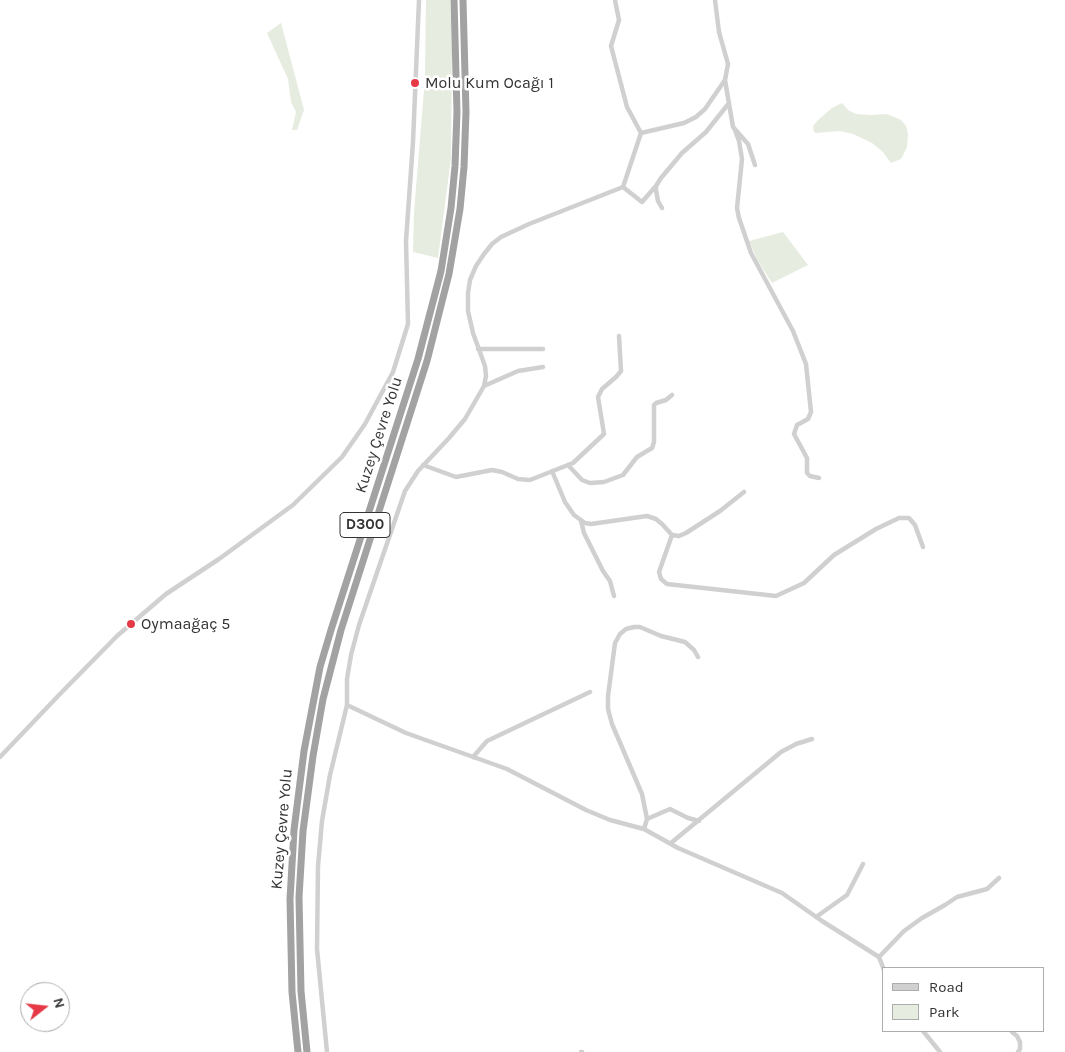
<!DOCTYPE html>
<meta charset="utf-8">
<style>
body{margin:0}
#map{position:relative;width:1065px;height:1052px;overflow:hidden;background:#fff;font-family:Karla,sans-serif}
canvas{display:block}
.legend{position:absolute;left:882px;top:967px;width:162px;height:65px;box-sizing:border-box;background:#fff;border:1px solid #adadad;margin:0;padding:6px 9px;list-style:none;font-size:15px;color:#333}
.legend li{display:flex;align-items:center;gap:10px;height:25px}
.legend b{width:25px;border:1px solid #adadad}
.north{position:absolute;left:20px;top:982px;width:50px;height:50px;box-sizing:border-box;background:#fff;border:1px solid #adadad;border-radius:50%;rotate:74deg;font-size:14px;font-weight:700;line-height:20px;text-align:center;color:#333}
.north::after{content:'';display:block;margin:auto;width:18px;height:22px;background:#e63946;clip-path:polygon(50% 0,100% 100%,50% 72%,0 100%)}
</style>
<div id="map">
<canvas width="1065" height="1052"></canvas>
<ul class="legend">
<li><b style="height:6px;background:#d0d0d0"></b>Road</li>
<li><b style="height:14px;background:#e6ecdf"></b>Park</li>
</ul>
<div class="north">N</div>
</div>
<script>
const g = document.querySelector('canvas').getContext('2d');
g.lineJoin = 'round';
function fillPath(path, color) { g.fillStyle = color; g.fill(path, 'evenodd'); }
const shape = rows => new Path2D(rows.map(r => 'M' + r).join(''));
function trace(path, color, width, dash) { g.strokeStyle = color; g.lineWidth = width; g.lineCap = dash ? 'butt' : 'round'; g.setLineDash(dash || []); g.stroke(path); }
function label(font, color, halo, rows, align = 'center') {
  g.font = font + ' Karla,sans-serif'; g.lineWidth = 5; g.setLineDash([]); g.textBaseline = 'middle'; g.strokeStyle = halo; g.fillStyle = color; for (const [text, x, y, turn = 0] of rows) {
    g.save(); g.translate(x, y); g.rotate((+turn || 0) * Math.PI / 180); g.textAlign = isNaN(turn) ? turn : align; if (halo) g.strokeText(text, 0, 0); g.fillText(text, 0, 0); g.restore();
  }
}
const green = shape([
 [426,0,450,0,452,50,451,158,438,258,413,252,414,212,425,78],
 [281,23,304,110,297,130,292,130,296,112,291,102,288,79,267,33],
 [842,103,848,110,856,114,871,115,887,114,901,120,906,126,908,134,907,147,901,159,891,163,883,152,872,143,853,134,840,131,816,133,814,132,813,126,818,120,832,108],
 [783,232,808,265,772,283,758,261,749,241]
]);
const minor = shape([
 [615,0,619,20,611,46,627,107,641,133,623,187],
 [725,80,733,127,748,144,755,165],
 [735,130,739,141,742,159,737,208,739,218,751,253,793,331,806,364,811,412,808,419,797,425,794,434,807,458,807,473,810,476,819,478],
 [641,133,684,123,696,117,705,109,725,80,728,64,719,32,715,0],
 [623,187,642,202,655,187],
 [662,208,658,201,656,190,656,186,661,178,682,153,706,132,729,103],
 [478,349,543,349],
 [484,386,518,371,543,367],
 [423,465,456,477,492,470,502,472,518,479,530,480,573,463,604,434,598,397,602,389,616,377,621,371,619,336],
 [568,465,582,480,590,483,604,482,623,475,637,457,652,448,654,442,654,405,656,403,666,400,672,395],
 [552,471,565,502,574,515,585,523,591,524,647,516,656,519,662,524,672,535,659,572,661,579,667,584,776,596,804,583,834,555,876,529,899,518,909,518,915,525,923,547],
 [581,521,584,533,603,571,610,581,614,596],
 [672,535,679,536,686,533,720,511,744,492],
 [347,705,406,733,507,769,586,810,610,820,644,829,678,848,782,893,822,921,879,957,884,970],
 [0,757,59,695,117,636,166,594,219,559,293,505,342,457,365,424,393,372,408,324,406,241,413,142,419,0],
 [473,757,487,741,590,692],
 [647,819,670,809,688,818,699,821],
 [644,829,647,819,642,794,612,724,608,709,608,696,615,643,620,634,626,629,634,627,640,627,661,636,685,642,694,650,698,657],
 [671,843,781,752,796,744,812,739],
 [816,917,847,895,863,864],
 [879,957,904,931,922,918,945,905,957,897,987,889,999,878],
 [923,1031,940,1052],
 [1012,1032,1017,1036,1020,1042,1020,1049,1018,1052],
 [327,1052,317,949,318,866,322,821,330,775,347,705,347,679,351,655,359,625,405,491,418,471,449,438,465,419,484,386,486,376,485,366,473,333,468,311,468,293,470,280,476,266,484,254,492,244,501,237,529,224,623,187],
 [581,1052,582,1052]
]);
const trunk = shape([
 [298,1052,292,992,290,899,294,830,304,751,320,667,331,630,418,359,441,271,451,208,455,166,457,112,454,0],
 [307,1052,301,991,299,897,303,831,313,756,323,699,341,630,427,361,449,274,460,209,464,167,466,112,463,0]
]);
const markers = [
 [415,83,5,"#e63946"],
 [131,624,5,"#e63946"]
];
const shields = [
 [365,525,50]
];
const shieldNames = [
 ["D300",365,525]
];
const poiNames = [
 ["Molu Kum Ocağı 1",425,83],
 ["Oymaağaç 5",141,624]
];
const streetNames = [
 ["Kuzey Çevre Yolu",379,435,-72],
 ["Kuzey Çevre Yolu",282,829,-85]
];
fillPath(green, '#e6ecdf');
trace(minor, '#d0d0d0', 4.5);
trace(trunk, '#a2a2a2', 7);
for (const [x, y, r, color] of markers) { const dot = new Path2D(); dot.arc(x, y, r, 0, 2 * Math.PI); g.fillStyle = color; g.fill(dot); trace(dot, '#fff', 2); }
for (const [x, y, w] of shields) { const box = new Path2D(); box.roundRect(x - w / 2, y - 12.5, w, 25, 4); g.fillStyle = '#fff'; g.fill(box); trace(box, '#333', 1); }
label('bold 15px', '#333', null, shieldNames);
label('16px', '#333', '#fff', poiNames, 'left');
label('16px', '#333', '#fff', streetNames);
</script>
